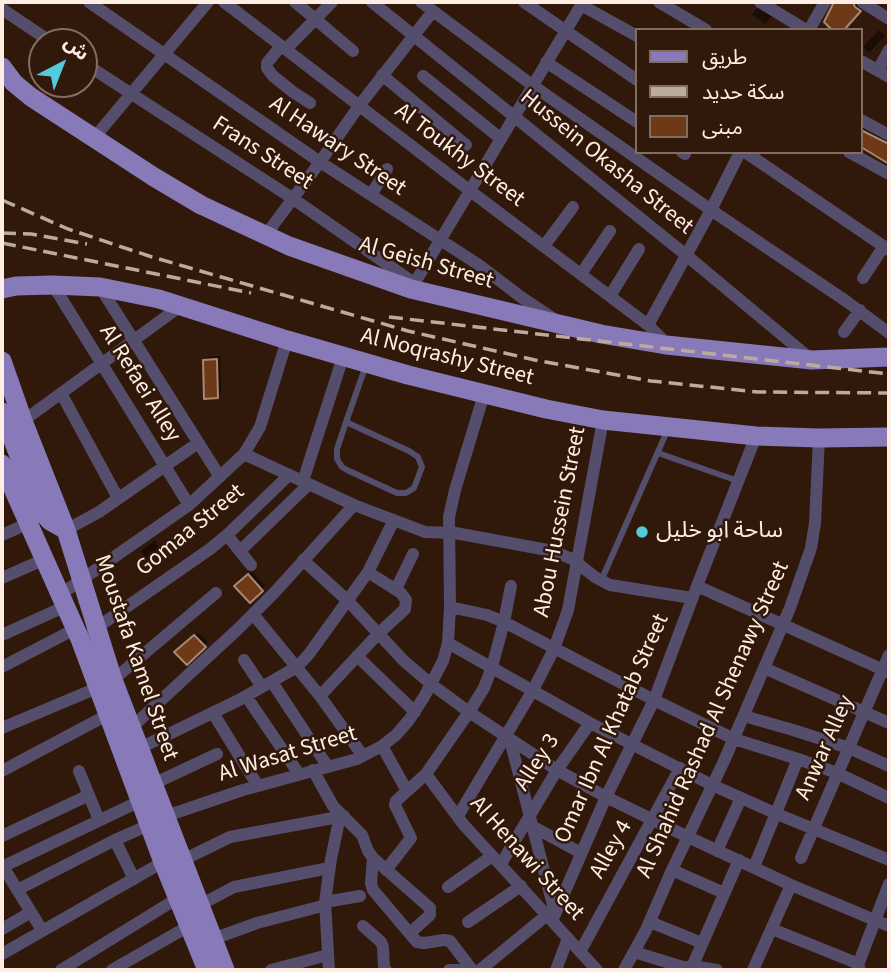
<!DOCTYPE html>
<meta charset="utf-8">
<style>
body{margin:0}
#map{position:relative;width:891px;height:972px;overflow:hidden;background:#30190a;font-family:"Source Sans 3","Noto Sans Arabic",sans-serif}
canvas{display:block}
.frame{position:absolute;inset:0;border:4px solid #feede3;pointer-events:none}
.legend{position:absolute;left:635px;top:28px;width:228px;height:126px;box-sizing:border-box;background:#30190a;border:2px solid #826e61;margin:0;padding:9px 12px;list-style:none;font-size:21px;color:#feede3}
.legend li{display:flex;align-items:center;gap:14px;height:35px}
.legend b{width:35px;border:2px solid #826e61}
.north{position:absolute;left:28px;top:28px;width:70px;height:70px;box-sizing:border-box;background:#30190a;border:2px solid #826e61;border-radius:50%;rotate:42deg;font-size:19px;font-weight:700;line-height:28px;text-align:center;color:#feede3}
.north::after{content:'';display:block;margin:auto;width:24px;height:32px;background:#53cbda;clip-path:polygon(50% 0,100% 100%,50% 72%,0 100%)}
</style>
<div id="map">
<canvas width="891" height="972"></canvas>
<div class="frame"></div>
<ul class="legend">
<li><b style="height:9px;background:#887ab8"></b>طريق</li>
<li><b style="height:9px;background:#bdaa9f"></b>سكة حديد</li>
<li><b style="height:19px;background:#6e3917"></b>مبنى</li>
</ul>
<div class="north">ش</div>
</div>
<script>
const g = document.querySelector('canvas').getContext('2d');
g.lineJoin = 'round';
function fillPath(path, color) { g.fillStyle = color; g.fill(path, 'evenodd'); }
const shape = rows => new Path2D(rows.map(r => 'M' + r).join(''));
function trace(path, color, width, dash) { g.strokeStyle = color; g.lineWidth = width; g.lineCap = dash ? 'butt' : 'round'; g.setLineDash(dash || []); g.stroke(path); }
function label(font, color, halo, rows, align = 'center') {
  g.font = font + ' "Source Sans 3","Noto Sans Arabic",sans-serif'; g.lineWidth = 5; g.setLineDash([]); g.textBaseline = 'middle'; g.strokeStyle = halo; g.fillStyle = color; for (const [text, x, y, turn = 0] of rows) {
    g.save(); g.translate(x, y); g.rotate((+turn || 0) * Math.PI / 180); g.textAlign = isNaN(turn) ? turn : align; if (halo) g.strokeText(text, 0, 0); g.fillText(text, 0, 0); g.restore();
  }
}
const shadow = shape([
 [835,2,861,2,865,5,843,30,834,7],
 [759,6,773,15,765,24,752,14],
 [879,30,885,36,869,53,863,47],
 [862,125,889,140,889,157,886,160,861,145],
 [220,356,221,393,217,397,205,360,208,357],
 [155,540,161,551,147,561,141,551],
 [252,572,265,586,250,600,237,586],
 [198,633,208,642,187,662,177,652]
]);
const building = shape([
 [834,2,853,2,855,7,861,11,844,30,832,30,824,22,834,2],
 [861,130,889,144,889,164,861,147,861,130],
 [217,359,218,398,204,399,203,360,217,359],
 [248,574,263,591,250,603,234,586,248,574],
 [194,635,206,647,187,665,174,652,194,635]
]);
const service = shape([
 [346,422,409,451,418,457,422,467,414,488,406,493,397,493,347,470,342,467,337,459,337,449,346,422,366,365],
 [658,453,738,481],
 [601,581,668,429]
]);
const minor = shape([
 [89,2,320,162,479,265,521,297,554,319],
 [224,2,469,190,648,325,661,338,666,345],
 [295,2,353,51],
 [372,2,686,255,812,360],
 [421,2,532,85,711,210,846,301,889,333],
 [524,2,637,80],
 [659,2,706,30],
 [760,2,806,30],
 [862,2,889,19],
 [581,5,637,36],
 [2,9,51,42],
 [809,30,825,2],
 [281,46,267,63,267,68,273,76,293,92,310,103],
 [286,49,332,2],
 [861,61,889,77],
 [546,62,637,122],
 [84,63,292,198,414,283],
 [878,70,889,50],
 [382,75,466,145],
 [423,76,500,138],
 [861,120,889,135],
 [94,138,208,2],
 [682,152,685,154],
 [745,152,889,250],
 [849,152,889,174],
 [371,195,387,169],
 [265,236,320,162,359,106,433,11],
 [544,246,573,207],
 [581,274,610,231],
 [863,278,884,246],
 [53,285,189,505],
 [100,287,220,477],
 [411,289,583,2],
 [610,296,639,249],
 [648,325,711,210,740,152],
 [844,332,860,310],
 [61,393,118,498],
 [23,421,182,305],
 [244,454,354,505,425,532,455,533,553,551,572,559,595,577,610,585,692,598],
 [303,481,343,357],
 [66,530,99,512,198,443],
 [2,535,29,523],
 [227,535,251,565],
 [240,551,309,484],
 [303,560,348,601,404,661,431,684,469,712,557,770,606,797,688,837,791,885,889,926],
 [2,578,45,559],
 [697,586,888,672],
 [396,589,413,554],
 [61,594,189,505,244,454,260,427,287,340],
 [450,607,487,615,504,622,654,700,734,739,798,759,837,773,889,798],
 [253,614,320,696,363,756],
 [92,631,210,549,227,535,289,475],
 [2,635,66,606],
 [448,643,590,723,712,785,777,814,889,860],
 [357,656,415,712],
 [244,660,262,687],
 [2,667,75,629],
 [764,668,889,723],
 [113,680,216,593],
 [272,682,328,767],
 [246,696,299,774],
 [320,696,378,634,405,609,406,600,401,593,368,572],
 [213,713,258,786],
 [744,716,793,730,849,748,889,766],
 [132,727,238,629,274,593,354,505],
 [2,728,97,688],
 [510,740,555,913],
 [382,746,407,791],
 [140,748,239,700,297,667,309,654,368,572,394,520],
 [313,770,333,806,362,835,368,851,373,858,430,908,430,915,410,933],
 [2,771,107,715],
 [79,771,99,820],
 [426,774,463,824,597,970],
 [153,784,217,754],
 [166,816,243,790,357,759,382,746,396,735,409,720,424,697,443,661,448,643,450,607,449,517,455,490,484,394],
 [458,816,533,690,554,649,568,610,603,420],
 [532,826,581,853],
 [2,836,89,795],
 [115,840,134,879],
 [717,851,741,798],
 [373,858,371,883,373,890,417,942,424,943,444,940,450,941,472,970],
 [801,858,889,655],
 [183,860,230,837,344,816],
 [501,864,557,770,590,723],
 [2,865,42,930],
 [2,867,140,801],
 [754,867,798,759],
 [386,870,411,838,395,805,396,801,426,774,469,712,484,688,492,667,504,622,511,586],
 [672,870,724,893],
 [448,887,492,856],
 [17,890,115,840,149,825],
 [325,902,360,896],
 [196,907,234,887,329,868],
 [552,921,606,797,654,700,697,586,756,436],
 [468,922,521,886],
 [650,922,702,943],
 [363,926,381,942,383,947,384,968,386,970],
 [2,929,31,912],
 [772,929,854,962,858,965,860,970],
 [213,939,257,923,326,905],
 [580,952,680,768],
 [634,952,683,967,699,967,717,970],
 [2,954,163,862],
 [858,965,889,884],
 [692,967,739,860],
 [61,970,178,898],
 [112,970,189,926],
 [271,970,328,955],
 [329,970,325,902,331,859,340,816],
 [449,970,462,970],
 [480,970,547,915],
 [556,970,568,938],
 [624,970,646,930,672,870,724,761,790,608,811,548,815,523,819,438],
 [753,970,791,885]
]);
const primary = shape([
 [2,67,14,83,31,97,154,177,201,205,289,246,411,289,601,334,666,345,812,360,889,357],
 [2,289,16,286,53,285,100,287,159,299,287,340,408,375,546,409,603,420,756,436,819,438,889,437],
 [2,361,23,421,66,530,113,680,225,970],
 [2,412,37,502,43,513,50,521,66,530],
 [2,464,80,639,163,862,207,970]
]);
const rail = shape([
 [2,200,68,229,152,257,408,331,535,360,651,381,758,392,889,393],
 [2,233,31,234,87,244],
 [2,243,251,293],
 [389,317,889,374]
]);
const markers = [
 [642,532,7,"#53cbda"]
];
const streetNames = [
 ["Al Hawary Street",337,147,34],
 ["Frans Street",262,154,33],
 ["Al Toukhy Street",459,156,37],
 ["Hussein Okasha Street",606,163,39],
 ["Al Geish Street",426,264,16],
 ["Al Noqrashy Street",447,358,14],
 ["Al Refaei Alley",139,384,58],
 ["Abou Hussein Street",561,522,-79],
 ["Gomaa Street",191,531,-39],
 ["Moustafa Kamel Street",135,658,71],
 ["Al Shahid Rashad Al Shenawy Street",714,720,-66],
 ["Omar Ibn Al Khatab Street",613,729,-66],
 ["Anwar Alley",826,748,-66],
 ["Al Wasat Street",288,755,-17],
 ["Alley 3",538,763,-57],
 ["Alley 4",612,850,-61],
 ["Al Henawi Street",526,859,48]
];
const poiNames = [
 ["ساحة ابو خليل",656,532]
];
fillPath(shadow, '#0007');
fillPath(building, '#6e3917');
trace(building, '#a68877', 2);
trace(service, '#544e6c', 6);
trace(minor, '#544e6c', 12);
trace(primary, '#887ab8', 19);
trace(rail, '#bdaa9f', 3.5, [14, 7]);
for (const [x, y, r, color] of markers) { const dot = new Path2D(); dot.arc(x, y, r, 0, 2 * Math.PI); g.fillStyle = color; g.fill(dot); trace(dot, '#30190a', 2.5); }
label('23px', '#feede3', '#30190a', streetNames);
label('23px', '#feede3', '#30190a', poiNames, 'left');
</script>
